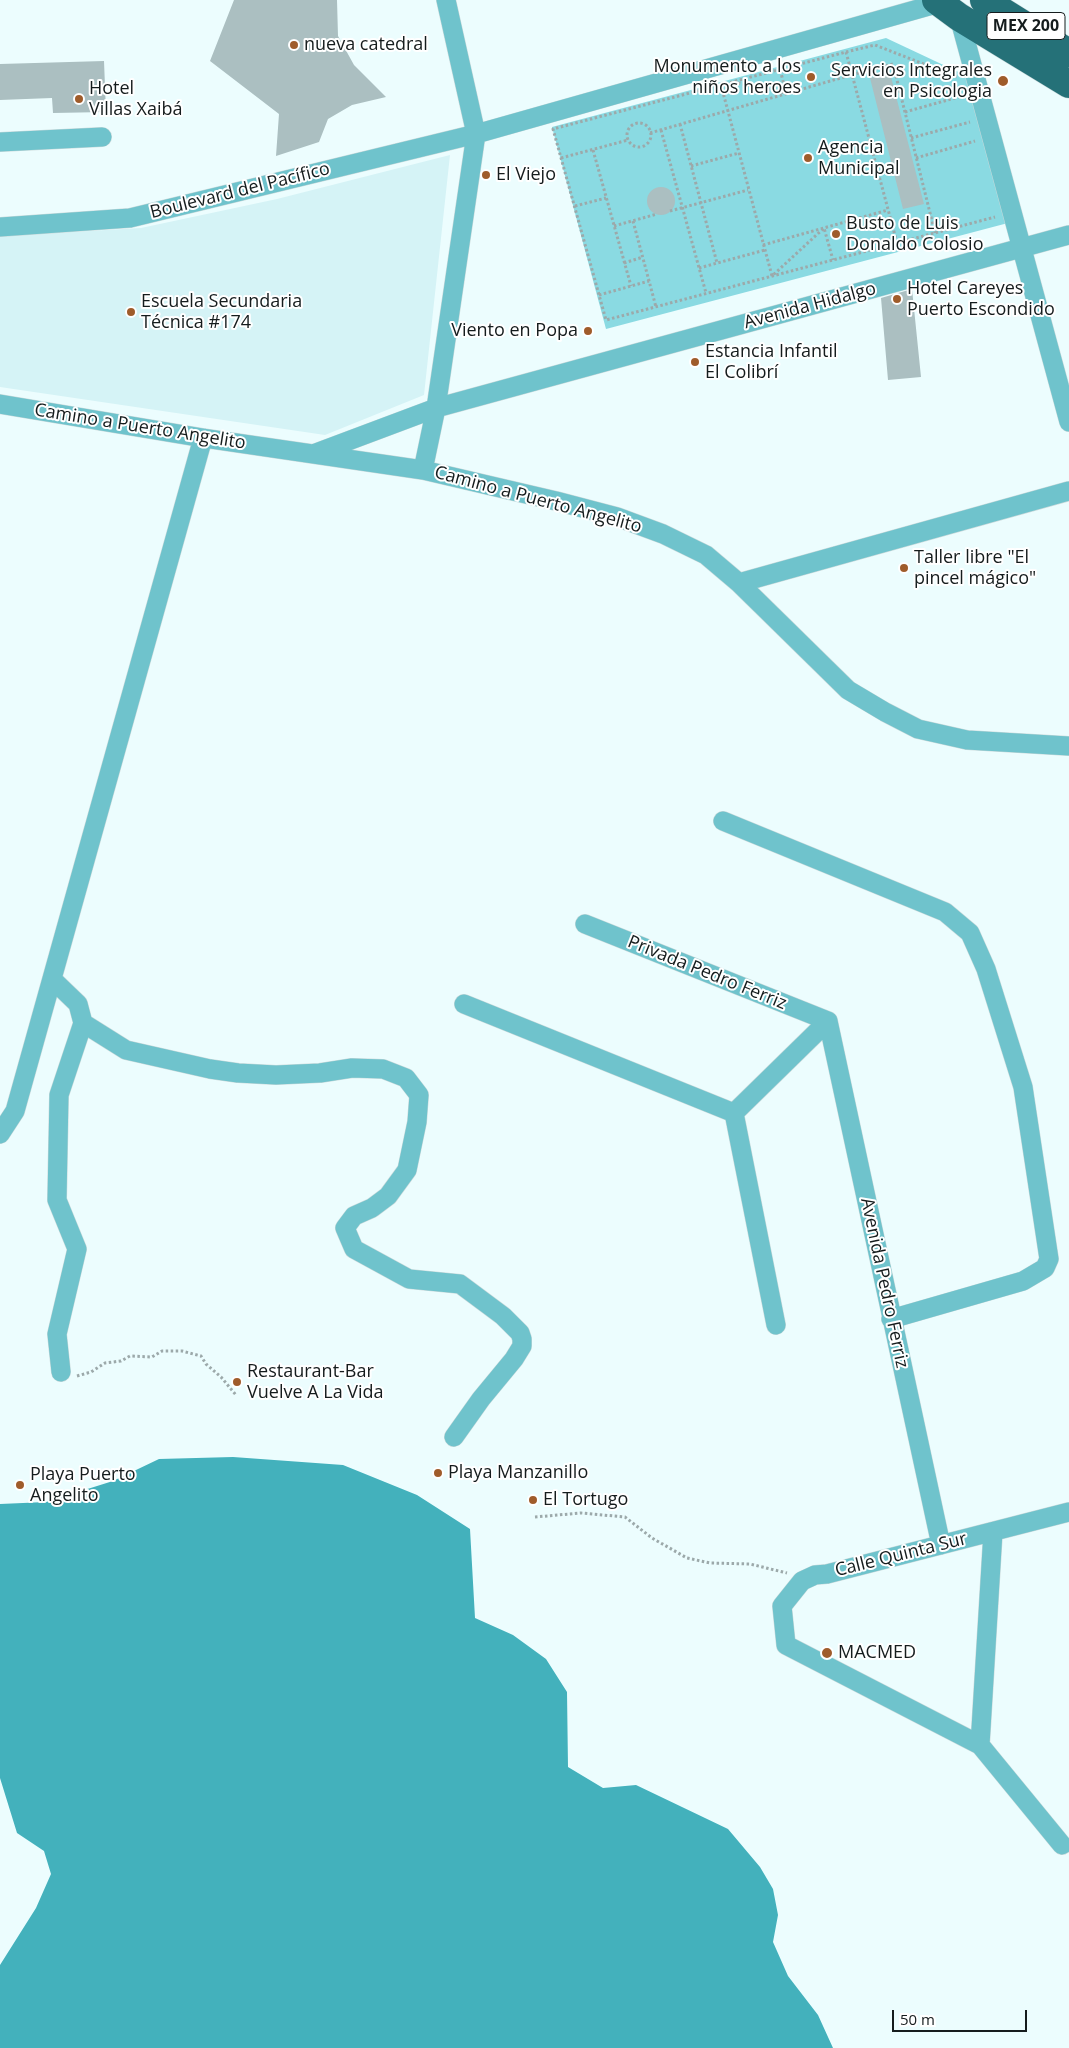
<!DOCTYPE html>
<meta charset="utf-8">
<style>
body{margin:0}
#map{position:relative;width:1069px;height:2048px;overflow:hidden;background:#ecfdfe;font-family:"Open Sans",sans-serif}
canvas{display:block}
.scale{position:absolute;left:892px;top:2010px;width:135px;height:22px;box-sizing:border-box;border:2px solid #151c1d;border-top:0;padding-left:6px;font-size:15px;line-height:18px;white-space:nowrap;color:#151c1d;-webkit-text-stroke:4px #fff;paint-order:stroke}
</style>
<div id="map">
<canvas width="1069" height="2048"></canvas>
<div class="scale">50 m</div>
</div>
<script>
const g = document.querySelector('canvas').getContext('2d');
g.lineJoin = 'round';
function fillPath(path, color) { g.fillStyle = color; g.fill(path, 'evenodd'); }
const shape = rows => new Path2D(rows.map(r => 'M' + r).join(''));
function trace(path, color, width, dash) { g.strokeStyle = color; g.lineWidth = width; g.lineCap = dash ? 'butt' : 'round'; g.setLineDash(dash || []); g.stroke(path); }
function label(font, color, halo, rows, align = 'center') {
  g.font = font + ' "Open Sans",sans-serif'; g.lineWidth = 4; g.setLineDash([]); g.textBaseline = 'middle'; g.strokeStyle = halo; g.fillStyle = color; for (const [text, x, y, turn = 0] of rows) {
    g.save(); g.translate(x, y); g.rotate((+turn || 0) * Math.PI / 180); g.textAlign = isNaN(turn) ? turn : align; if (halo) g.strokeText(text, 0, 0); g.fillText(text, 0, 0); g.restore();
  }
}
const built = shape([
 [450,155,424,395,325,435,0,387,0,236,141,228,277,199]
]);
const green = shape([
 [886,38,969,77,1008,223,606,329,552,127]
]);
const water = shape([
 [233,1457,343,1465,417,1495,470,1529,475,1618,513,1635,546,1659,567,1692,568,1767,603,1788,636,1785,728,1829,760,1867,773,1889,778,1915,773,1942,788,1976,818,2015,833,2048,0,2048,0,1965,36,1908,51,1874,44,1851,17,1833,0,1778,0,1504,46,1502,113,1481,159,1459]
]);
const building = shape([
 [234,0,337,0,338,36,354,65,386,97,352,105,328,119,319,142,276,156,279,114,210,61],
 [104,61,106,112,53,113,52,98,0,100,0,64],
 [890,73,924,204,903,209,870,78],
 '647 201a14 14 0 1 1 28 0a14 14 0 1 1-28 0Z',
 [912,289,921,377,888,380,881,298]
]);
const path = shape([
 [846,52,897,243,606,320,553,129,846,52],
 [846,52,875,45,957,77],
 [733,82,786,93,780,69],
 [721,85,772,276,824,228,833,260],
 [905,112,962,96],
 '627 135a12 12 0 1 1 24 0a12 12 0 1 1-24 0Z',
 [680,124,717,263],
 [661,130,706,293],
 [650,133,851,75,893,64,935,233],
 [911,138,970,122],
 [593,150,631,286],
 [561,158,628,140],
 [916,158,975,141],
 [691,166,739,153],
 [575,206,606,198],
 [670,211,748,190],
 [633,221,656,307],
 [614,226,657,214],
 [897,243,995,217],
 [763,245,888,210],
 [624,263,643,257],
 [699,268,765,250],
 [599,295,649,281],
 [77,1376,91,1372,105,1363,121,1361,130,1356,152,1357,162,1351,182,1351,201,1356,206,1364,221,1377,236,1395],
 [535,1517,581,1513,625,1517,652,1538,687,1558,710,1563,750,1564,787,1573]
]);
const minor = shape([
 [958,13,1069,422],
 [0,142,102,137],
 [0,227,130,218,476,134,950,0],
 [0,404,203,438,423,470,556,501,617,517,663,534,706,555,739,583,848,690,885,712,918,729,967,740,1069,746],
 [316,453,436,408,1069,235],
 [423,470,436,408,476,134,446,0],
 [739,583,1069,491],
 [723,821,945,912,970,933,986,969,1023,1087,1049,1259,1045,1268,1023,1281,891,1319],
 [585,924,828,1021],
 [52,979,78,1004,83,1023,59,1095,57,1200,77,1249,57,1334,61,1372],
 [464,1004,734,1113],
 [828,1021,941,1545],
 [83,1023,126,1050,210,1069,238,1073,276,1075,320,1073,352,1068,383,1069,406,1078,419,1095,417,1122,407,1170,388,1196,372,1208,354,1216,345,1228,354,1249,409,1279,460,1284,503,1316,520,1333,522,1339,522,1346,514,1359,481,1399,454,1437],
 [734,1113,776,1325],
 [734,1113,828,1021],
 [0,1134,15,1111,203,438],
 [980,1745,993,1532],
 [1062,1845,980,1745,786,1645,782,1606,802,1581,815,1575,827,1574,1069,1512]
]);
const highway = shape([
 [936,0,959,17,1069,84],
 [984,0,1069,53]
]);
const markers = [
 [294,45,5,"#9f5c2b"],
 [811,77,5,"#9f5c2b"],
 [1003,81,6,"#9f5c2b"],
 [79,99,5,"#9f5c2b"],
 [808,158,5,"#9f5c2b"],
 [486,175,5,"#9f5c2b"],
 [836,234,5,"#9f5c2b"],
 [897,299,5,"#9f5c2b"],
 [131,312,5,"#9f5c2b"],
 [588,331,5,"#9f5c2b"],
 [695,362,5,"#9f5c2b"],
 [904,568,5,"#9f5c2b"],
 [237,1382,5,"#9f5c2b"],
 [438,1473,5,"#9f5c2b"],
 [20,1485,5,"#9f5c2b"],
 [533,1500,5,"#9f5c2b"],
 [827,1653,6,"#9f5c2b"]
];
const shields = [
 [1026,26,78]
];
const shieldNames = [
 ["MEX 200",1026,26]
];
const poiNames = [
 ["nueva catedral",304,45],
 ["Monumento a los",801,67,"right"],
 ["niños heroes",801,88,"right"],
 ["Servicios Integrales",992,71,"right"],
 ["en Psicologia",992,92,"right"],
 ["Hotel",89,89],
 ["Villas Xaibá",89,110],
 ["Agencia",818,148],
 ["Municipal",818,169],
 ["El Viejo",496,175],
 ["Busto de Luis",846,224],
 ["Donaldo Colosio",846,245],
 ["Hotel Careyes",907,289],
 ["Puerto Escondido",907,310],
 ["Escuela Secundaria",141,302],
 ["Técnica #174",141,323],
 ["Viento en Popa",578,331,"right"],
 ["Estancia Infantil",705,352],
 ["El Colibrí",705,373],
 ["Taller libre \"El",914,558],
 ["pincel mágico\"",914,579],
 ["Restaurant-Bar",247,1372],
 ["Vuelve A La Vida",247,1393],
 ["Playa Manzanillo",448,1473],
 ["Playa Puerto",30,1475],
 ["Angelito",30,1496],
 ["El Tortugo",543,1500],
 ["MACMED",838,1653]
];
const streetNames = [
 ["Boulevard del Pacífico",240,191,-14],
 ["Avenida Hidalgo",810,306,-15],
 ["Camino a Puerto Angelito",140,427,9],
 ["Camino a Puerto Angelito",538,500,15],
 ["Privada Pedro Ferriz",707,973,22],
 ["Avenida Pedro Ferriz",884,1283,78],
 ["Calle Quinta Sur",901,1555,-14]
];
fillPath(built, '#d5f3f6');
fillPath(green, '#8adae2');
fillPath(water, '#43b1bc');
fillPath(building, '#abbfc1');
trace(minor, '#cad9da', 20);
trace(highway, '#cad9da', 29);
trace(path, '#9ca9aa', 3, [2.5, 2.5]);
trace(minor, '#6fc3cc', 19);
trace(highway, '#257178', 28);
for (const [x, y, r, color] of markers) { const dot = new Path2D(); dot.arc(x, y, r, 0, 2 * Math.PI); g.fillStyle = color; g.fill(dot); trace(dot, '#fff', 2); }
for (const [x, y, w] of shields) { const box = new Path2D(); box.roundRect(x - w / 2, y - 13.5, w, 27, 4); g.fillStyle = '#fff'; g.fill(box); trace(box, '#151c1d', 1); }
label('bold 16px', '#151c1d', null, shieldNames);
label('18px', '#151c1d', '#fff', poiNames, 'left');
label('18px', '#151c1d', '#fff', streetNames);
</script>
